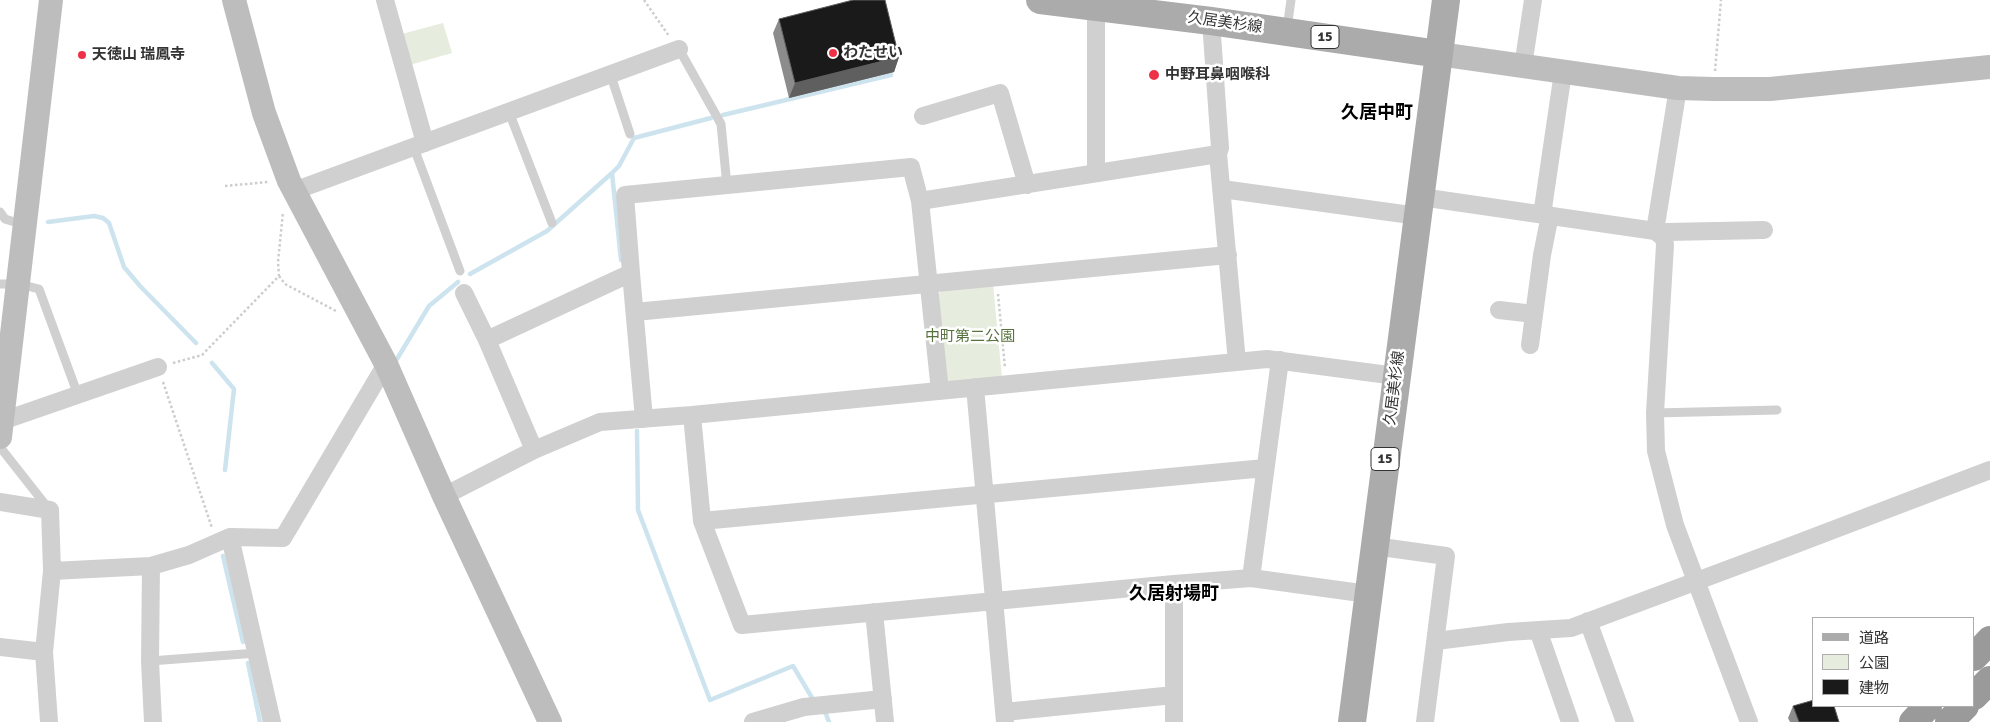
<!DOCTYPE html>
<meta charset="utf-8">
<style>
body{margin:0}
#map{position:relative;width:1990px;height:722px;overflow:hidden;background:#fff;font-family:Signika,"Noto Sans JP",sans-serif}
canvas{display:block}
.legend{position:absolute;left:1812px;top:617px;width:162px;height:90px;box-sizing:border-box;background:#fff;border:1px solid #adadad;margin:0;padding:6px 9px;list-style:none;font-size:15px;color:#333}
.legend li{display:flex;align-items:center;gap:10px;height:25px}
.legend b{width:25px;border:1px solid #adadad}
</style>
<div id="map">
<canvas width="1990" height="722"></canvas>
<ul class="legend">
<li><b style="height:6px;background:#ababab"></b>道路</li>
<li><b style="height:14px;background:#e6ecde"></b>公園</li>
<li><b style="height:14px;background:#1a1a1a"></b>建物</li>
</ul>
</div>
<script>
const g = document.querySelector('canvas').getContext('2d');
g.lineJoin = 'round';
function fillPath(path, color) { g.fillStyle = color; g.fill(path, 'evenodd'); }
const shape = rows => new Path2D(rows.map(r => 'M' + r).join(''));
function trace(path, color, width, dash) { g.strokeStyle = color; g.lineWidth = width; g.lineCap = dash ? 'butt' : 'round'; g.setLineDash(dash || []); g.stroke(path); }
function label(font, color, halo, rows, align = 'center') {
  g.font = font + ' Signika,"Noto Sans JP",sans-serif'; g.lineWidth = 5; g.setLineDash([]); g.textBaseline = 'middle'; g.strokeStyle = halo; g.fillStyle = color; for (const [text, x, y, turn = 0] of rows) {
    g.save(); g.translate(x, y); g.rotate((+turn || 0) * Math.PI / 180); g.textAlign = isNaN(turn) ? turn : align; if (halo) g.strokeText(text, 0, 0); g.fillText(text, 0, 0); g.restore();
  }
}
const green = shape([
 [443,23,452,53,406,66,398,35],
 [993,284,1002,378,952,383,946,379,937,296,942,290]
]);
const stream = shape([
 [723,115,891,75],
 [612,173,621,260],
 [48,222,94,216,103,218,109,223,124,267,140,286,196,343],
 [470,274,547,231,612,173,619,166,634,138,711,118],
 [397,359,429,306,458,282],
 [212,363,234,389,225,470],
 [637,431,638,510,710,700,793,666,814,701],
 [223,556,243,642],
 [248,663,260,722],
 [822,710,826,714,829,722]
]);
const path = shape([
 [644,0,669,36],
 [1715,71,1721,0],
 [225,186,268,182],
 [279,276,285,284,336,311],
 [998,294,1005,368],
 [173,363,202,355,279,276,278,262,283,212],
 [163,382,212,528]
]);
const lane = shape([
 [1287,29,1291,0],
 [679,49,721,124,727,186],
 [611,76,630,134],
 [509,112,552,223],
 [414,148,460,271],
 [0,212,5,219,24,225],
 [0,284,19,284,39,289,78,395],
 [1655,413,1777,410],
 [0,447,48,508],
 [150,661,257,653]
]);
const street = shape([
 [385,0,425,143],
 [1096,8,1096,173],
 [1211,21,1220,148,1218,154,1237,362],
 [1523,66,1533,0],
 [923,116,1000,93,1027,185],
 [1222,189,1418,216],
 [294,191,679,49],
 [1421,197,1655,231,1664,238,1665,245,1655,413,1656,451,1675,525,1749,722],
 [920,201,1218,154],
 [1542,215,1563,72],
 [1655,231,1678,88],
 [1660,235,1667,232,1764,230],
 [631,273,644,419],
 [464,293,487,340],
 [1499,310,1534,314],
 [635,312,1228,255],
 [1530,345,1542,255,1550,215],
 [975,387,1005,722],
 [692,415,702,521,742,625,1174,584,1251,578,1368,594],
 [0,420,2,421,158,367],
 [534,450,487,340,631,273,625,195,911,167,920,201,940,391],
 [444,496,534,450,600,422,692,415,1267,359,1396,376],
 [0,502,50,510,52,571,44,652,49,722],
 [702,521,1265,468],
 [1374,546,1446,556,1425,722],
 [151,566,189,555,230,537],
 [52,571,151,566,150,661,153,722],
 [1251,578,1280,360],
 [1174,584,1174,722],
 [874,612,885,722],
 [1588,621,1625,722],
 [1538,630,1570,722],
 [1436,641,1508,632,1571,628,1796,544,1990,470],
 [0,647,44,652],
 [1004,712,1174,695],
 [272,722,230,537,283,538,386,364],
 [753,722,804,707,883,699]
]);
const secondary = shape([
 [234,0,264,113,289,181,386,364,444,496,550,722],
 [1439,54,1678,88,1713,89,1770,89,1990,67],
 [0,437,51,0]
]);
const primary = shape([
 [1040,0,1211,21,1439,54],
 [1352,722,1446,0]
]);
const highway = shape([
 [1974,657,1990,640],
 [1974,696,1990,680],
 [1913,722,1928,706],
 [1949,722,1965,706]
]);
const wall = shape([
 [779,19,899,57,894,72,789,98,773,33],
 [1793,706,1839,722,1790,722,1788,718]
]);
const shadedWall = shape([
 [899,57,894,72,789,98,795,83]
]);
const building = shape([
 [853,0,885,0,899,57,795,83,779,19,853,0],
 [1814,700,1814,706,1834,706,1839,722,1799,722,1793,706,1814,700]
]);
const markers = [
 [833,53,5,"#ee3147"],
 [82,55,5,"#ee3147"],
 [1154,75,6,"#ee3147"]
];
const shields = [
 [1325,37,28],
 [1385,459,28]
];
const shieldNames = [
 ["15",1325,37],
 ["15",1385,459]
];
const streetNames = [
 ["久居美杉線",1225,23,8],
 ["久居美杉線",1395,388,-83]
];
const poiNames = [
 ["わたせい",843,53],
 ["天徳山 瑞鳳寺",92,55],
 ["中野耳鼻咽喉科",1165,75]
];
const parkNames = [
 ["中町第二公園",970,337]
];
const quarterNames = [
 ["久居中町",1377,113],
 ["久居射場町",1174,594]
];
fillPath(green, '#e6ecde');
trace(stream, '#cde4ef', 4.5);
trace(path, '#cdcdcd', 2.5, [2.5, 2.5]);
trace(lane, '#d0d0d0', 9);
trace(street, '#d0d0d0', 18);
trace(secondary, '#bdbdbd', 24);
trace(primary, '#ababab', 28);
trace(highway, '#9a9a9a', 28);
fillPath(wall, '#8c8c8c');
fillPath(shadedWall, '#5f5f5f');
fillPath(building, '#1a1a1a');
trace(building, '#5f5f5f', 1);
for (const [x, y, r, color] of markers) { const dot = new Path2D(); dot.arc(x, y, r, 0, 2 * Math.PI); g.fillStyle = color; g.fill(dot); trace(dot, '#fff', 2); }
for (const [x, y, w] of shields) { const box = new Path2D(); box.roundRect(x - w / 2, y - 11.5, w, 23, 4); g.fillStyle = '#fff'; g.fill(box); trace(box, '#333', 1); }
label('bold 14px', '#333', null, shieldNames);
label('15px', '#333', '#fff', streetNames);
label('bold 15px', '#333', '#fff', poiNames, 'left');
label('15px', '#58723d', '#fff', parkNames);
label('bold 18px', '#000', '#fff', quarterNames);
</script>
